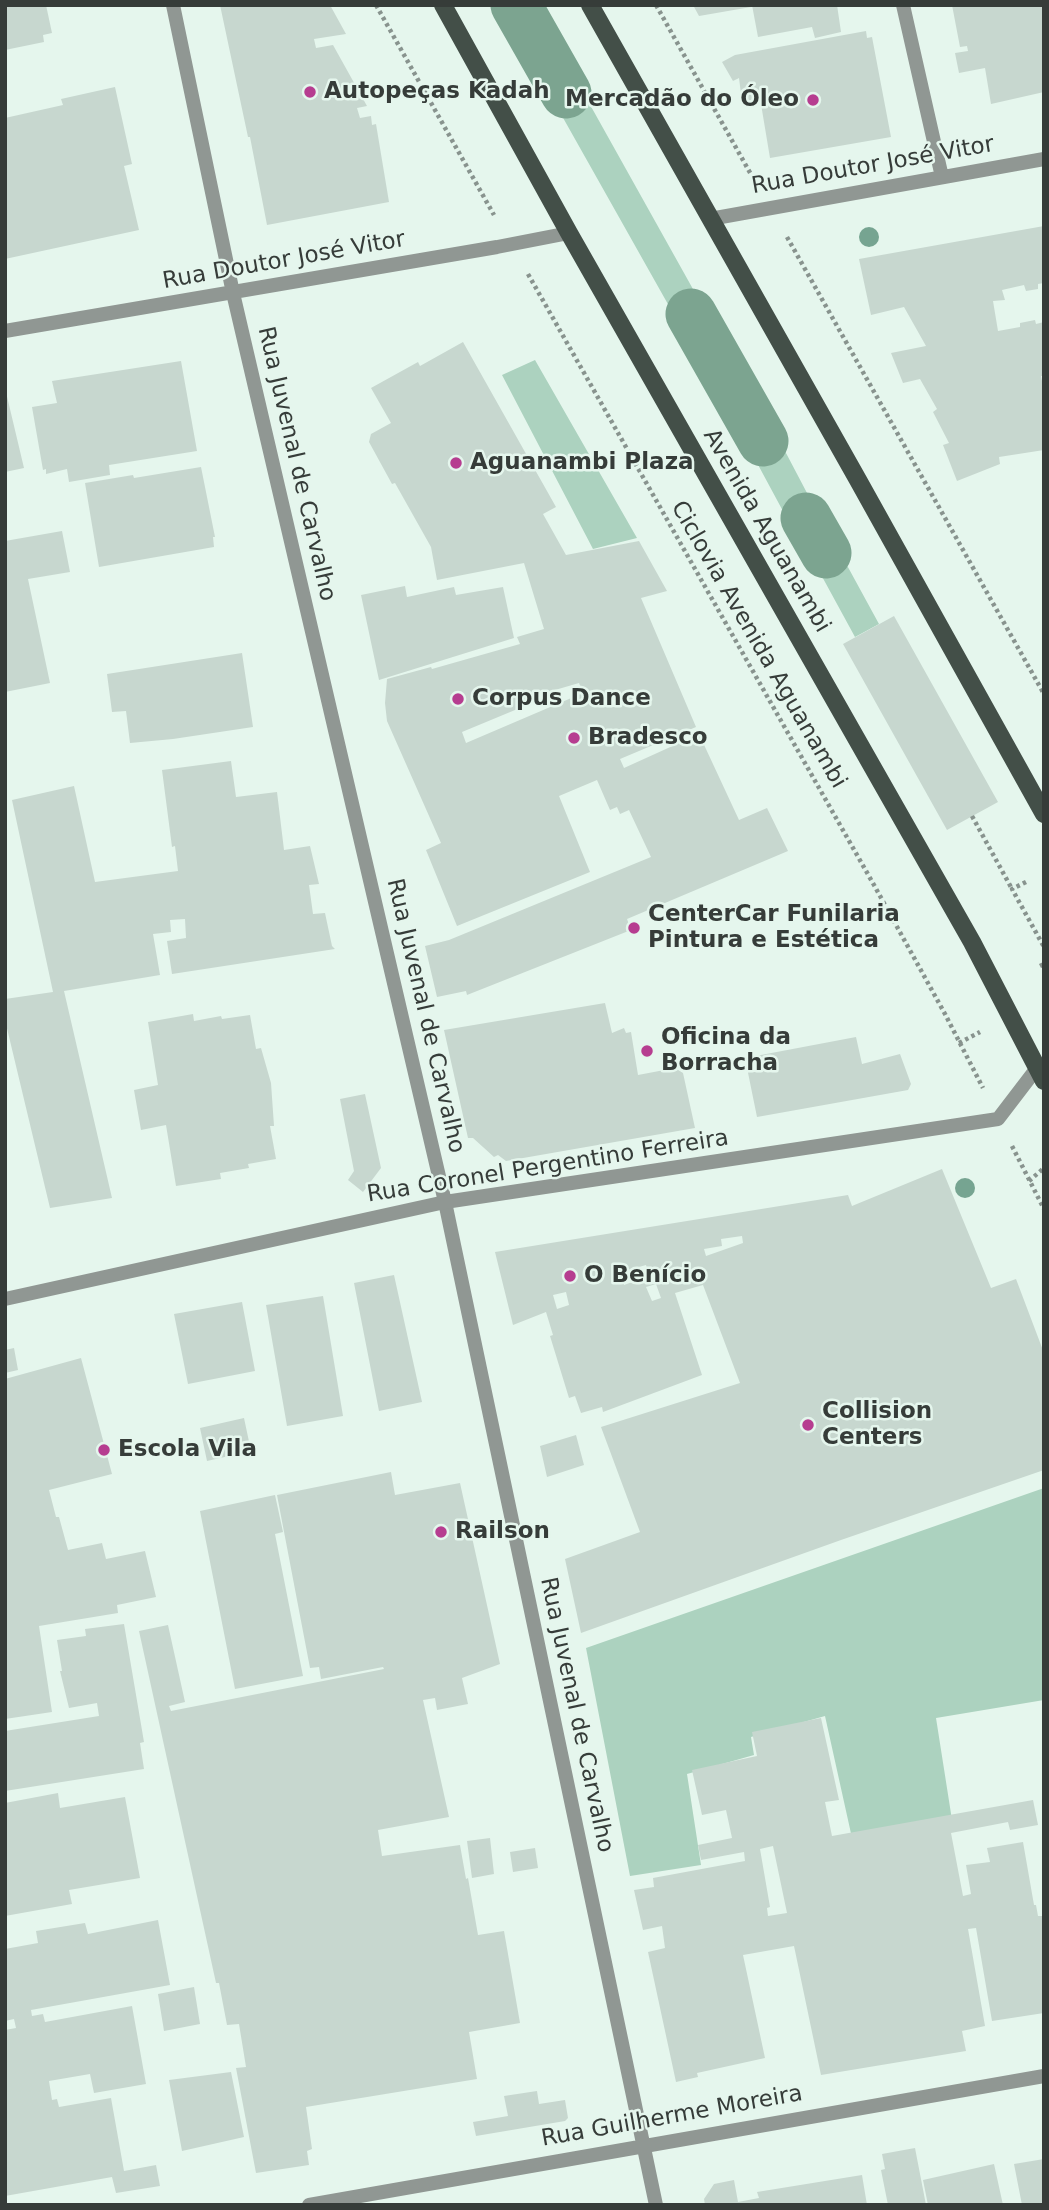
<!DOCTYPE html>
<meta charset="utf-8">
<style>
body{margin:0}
#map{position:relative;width:1049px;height:2210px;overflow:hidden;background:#e5f6ed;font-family:"DejaVu Sans",sans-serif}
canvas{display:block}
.frame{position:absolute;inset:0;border:7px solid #363c39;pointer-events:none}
</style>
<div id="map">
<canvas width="1049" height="2210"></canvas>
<div class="frame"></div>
</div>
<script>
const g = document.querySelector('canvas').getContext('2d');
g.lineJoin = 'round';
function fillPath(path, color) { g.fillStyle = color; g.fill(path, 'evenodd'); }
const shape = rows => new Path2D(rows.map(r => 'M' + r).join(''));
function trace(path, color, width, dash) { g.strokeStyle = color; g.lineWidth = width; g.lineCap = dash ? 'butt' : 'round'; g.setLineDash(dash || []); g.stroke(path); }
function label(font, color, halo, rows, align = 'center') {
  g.font = font + ' "DejaVu Sans",sans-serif'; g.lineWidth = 5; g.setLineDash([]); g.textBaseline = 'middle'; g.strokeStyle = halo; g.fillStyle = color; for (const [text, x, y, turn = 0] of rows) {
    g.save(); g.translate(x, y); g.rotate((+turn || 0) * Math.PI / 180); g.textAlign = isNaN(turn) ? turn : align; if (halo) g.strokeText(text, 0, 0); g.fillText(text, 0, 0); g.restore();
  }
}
const green = shape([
 [579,85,703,307,678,322,553,100],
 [535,360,637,538,593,549,502,375],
 [776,434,817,512,791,526,749,448],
 [837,547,879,624,855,637,813,560],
 [1044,1488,1044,1700,936,1718,952,1820,852,1838,825,1716,751,1737,754,1755,687,1774,701,1865,630,1876,586,1648]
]);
const canal = shape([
 [516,5,566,93],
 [691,314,763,441],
 [806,518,826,553]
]);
const building = shape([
 [5,5,46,5,52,33,43,35,44,42,5,50],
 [220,5,330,5,346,34,314,39,316,48,333,45,367,106,357,108,360,118,371,116,372,125,376,124,389,202,267,225,250,137,248,137],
 [693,5,751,5,751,7,699,16],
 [752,5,837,5,841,32,815,38,812,27,758,37],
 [952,5,1044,5,1044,92,991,104,985,68,959,73,955,53,968,51,967,46,960,47],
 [866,31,867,38,872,37,891,137,770,158,760,98,742,102,739,78,733,81,722,62,735,55],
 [115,87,132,164,124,166,139,230,5,259,5,118,63,105,61,99],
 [1044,226,1044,283,1038,284,1038,289,1026,291,1024,285,1002,290,1005,300,993,301,998,331,1020,327,1020,323,1035,320,1036,324,1044,322,1044,376,1041,376,1044,391,1044,450,999,457,1000,464,957,481,943,445,949,443,933,412,937,409,920,379,903,383,891,353,926,346,904,307,871,315,859,259],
 [463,342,556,507,543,514,566,555,639,541,667,591,641,598,696,727,620,759,624,768,699,734,739,820,767,808,788,851,627,919,631,930,467,995,466,991,437,997,425,946,449,940,651,857,629,810,620,814,617,807,610,810,597,780,559,796,590,872,457,926,426,850,441,843,387,721,385,703,387,679,431,667,432,669,520,644,517,637,544,629,524,563,437,580,431,547,395,483,392,484,369,442,371,434,391,423,371,388,418,362,420,366],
 [579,683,583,693,466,743,462,732,556,693,555,690],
 [181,361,197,451,109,465,110,475,69,482,67,469,46,474,46,469,43,470,32,407,57,403,52,381],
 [5,388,24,468,5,472],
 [201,467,215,537,213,537,214,547,99,567,85,483,133,475,134,478],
 [62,531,70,572,28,579,50,683,5,692,5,541],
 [405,586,407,597,454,587,456,595,503,587,514,638,379,680,361,595],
 [894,616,998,802,947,830,843,644],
 [242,653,253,727,173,739,130,743,126,711,112,712,107,674],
 [231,761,236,797,277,792,284,850,310,846,319,884,309,885,313,914,325,913,332,946,335,949,172,974,167,941,186,938,185,919,170,920,171,932,153,934,160,975,64,991,112,1198,50,1208,5,1020,5,999,53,992,12,800,74,786,95,882,178,871,175,846,172,847,162,770],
 [605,1003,612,1033,624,1028,626,1033,631,1032,638,1075,675,1068,683,1073,695,1128,506,1161,498,1155,494,1157,473,1138,468,1138,444,1030],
 [193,1014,194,1021,221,1016,222,1019,250,1015,256,1049,261,1048,271,1083,274,1126,270,1126,276,1159,248,1164,249,1168,220,1173,221,1179,176,1186,166,1125,141,1130,134,1090,158,1085,148,1022],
 [856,1037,862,1064,900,1054,911,1084,908,1090,757,1117,745,1058],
 [365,1094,381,1168,363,1192,348,1180,354,1171,340,1099],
 [942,1169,991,1288,1016,1279,1044,1353,1044,1470,841,1540,581,1633,565,1559,640,1532,601,1427,740,1383,703,1285,675,1293,702,1375,603,1412,602,1407,581,1413,575,1396,569,1398,550,1336,553,1335,546,1312,513,1325,495,1252,848,1195,852,1206],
 [742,1236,743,1243,706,1256,704,1249,722,1246,721,1239],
 [646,1265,649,1276,624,1285,621,1272],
 [656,1284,661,1298,652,1301,646,1287],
 [566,1292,569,1305,557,1309,553,1295],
 [394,1275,422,1402,379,1411,354,1283],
 [323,1296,343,1416,287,1426,266,1305],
 [242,1302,255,1371,188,1384,174,1314],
 [14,1348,18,1370,5,1373,5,1350],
 [81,1358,112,1474,49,1490,56,1517,59,1517,68,1550,102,1543,106,1559,145,1551,156,1597,117,1605,118,1613,39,1626,52,1712,5,1719,5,1379],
 [244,1418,251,1451,207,1461,200,1428],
 [576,1435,584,1465,547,1477,540,1446],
 [391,1472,395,1495,460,1483,500,1664,462,1678,468,1704,437,1710,435,1698,423,1700,449,1817,378,1830,382,1856,460,1845,466,1879,468,1878,478,1935,504,1931,520,2023,469,2032,477,2079,306,2107,312,2149,307,2151,309,2165,256,2173,236,2068,246,2067,239,2024,227,2025,219,1983,216,1983,139,1631,168,1625,185,1702,169,1706,171,1711,384,1669,383,1667,321,1679,319,1667,310,1668,277,1495],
 [275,1495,283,1532,275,1534,303,1676,235,1689,200,1511],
 [124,1624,144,1742,140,1743,144,1769,5,1791,5,1731,99,1716,97,1703,69,1708,60,1671,62,1671,57,1640,86,1636,85,1629],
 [821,1718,839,1800,825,1802,832,1836,1033,1800,1038,1825,1010,1830,1008,1822,951,1833,963,1896,971,1894,966,1865,990,1862,987,1848,1023,1842,1034,1905,1036,1905,1038,1916,1044,1916,1044,2013,992,2021,976,1928,968,1929,985,2026,962,2031,966,2051,821,2075,794,1946,743,1955,765,2058,697,2073,698,2077,676,2082,648,1952,665,1948,662,1926,643,1930,634,1890,654,1887,653,1878,745,1861,744,1852,701,1860,698,1845,732,1838,726,1810,702,1815,692,1770,757,1756,752,1732],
 [773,1846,787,1913,768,1916,767,1908,770,1907,760,1849],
 [58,1793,60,1808,125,1797,140,1878,69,1890,72,1904,5,1916,5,1803],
 [490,1838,494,1874,472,1878,467,1841],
 [535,1848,538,1868,513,1872,510,1852],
 [158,1920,170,1985,31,2010,32,2016,43,2014,45,2022,132,2006,146,2084,94,2093,90,2074,49,2081,52,2100,57,2099,59,2107,111,2098,124,2171,156,2165,160,2186,116,2193,112,2177,5,2196,5,2030,16,2028,14,2019,5,2021,5,1949,38,1943,36,1931,85,1923,88,1934],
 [194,1987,200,2024,164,2031,158,1994],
 [231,2072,244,2137,182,2151,169,2080],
 [537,2091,539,2104,565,2100,568,2118,565,2121,476,2136,473,2122,508,2116,504,2096],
 [915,2148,926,2205,888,2205,881,2170,885,2169,882,2154],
 [1044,2159,1044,2205,1022,2205,1014,2164],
 [994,2164,1003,2205,928,2205,923,2180],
 [862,2175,867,2205,705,2205,704,2199,714,2184,734,2180,738,2202,759,2198,757,2192]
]);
const path = shape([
 [376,5,494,215],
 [656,5,753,178],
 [787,237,1044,694],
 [528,274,874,885,945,1014,983,1088],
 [972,816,1012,889],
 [1026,882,1012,889,1044,947],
 [1040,966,1044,964],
 [959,1043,980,1032],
 [1012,1146,1044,1209],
 [1029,1181,1044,1168]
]);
const minor = shape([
 [173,5,233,293,445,1202,656,2205],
 [903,5,942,177],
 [710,219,1044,159],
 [5,331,497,247,569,233],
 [309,2205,1044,2076]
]);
const tertiary = shape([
 [5,1299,445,1202,998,1119,1037,1068]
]);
const primary = shape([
 [443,5,569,233,972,942,1044,1081],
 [590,5,858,480,1044,814]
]);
const trees = [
 [869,237],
 [965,1188]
];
const markers = [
 [310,92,7,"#b63d90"],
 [813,100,7,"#b63d90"],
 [456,463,7,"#b63d90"],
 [458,699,7,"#b63d90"],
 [574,738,7,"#b63d90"],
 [634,928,7,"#b63d90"],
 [647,1051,7,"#b63d90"],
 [570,1276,7,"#b63d90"],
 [808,1425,7,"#b63d90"],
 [104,1450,7,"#b63d90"],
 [441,1532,7,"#b63d90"]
];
const poiNames = [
 ["Autopeças Kadah",324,92],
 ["Mercadão do Óleo",799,100,"right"],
 ["Aguanambi Plaza",470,463],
 ["Corpus Dance",472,699],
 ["Bradesco",588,738],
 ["CenterCar Funilaria",648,915],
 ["Pintura e Estética",648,941],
 ["Oficina da",661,1038],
 ["Borracha",661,1064],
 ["O Benício",584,1276],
 ["Collision",822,1412],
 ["Centers",822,1438],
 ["Escola Vila",118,1450],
 ["Railson",455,1532]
];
const streetNames = [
 ["Rua Doutor José Vitor",873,166,-10],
 ["Rua Doutor José Vitor",284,261,-10],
 ["Rua Juvenal de Carvalho",296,464,77],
 ["Avenida Aguanambi",766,531,60],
 ["Ciclovia Avenida Aguanambi",758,645,60],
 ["Rua Juvenal de Carvalho",425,1016,77],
 ["Rua Coronel Pergentino Ferreira",548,1167,-9],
 ["Rua Juvenal de Carvalho",576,1715,78],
 ["Rua Guilherme Moreira",672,2117,-10]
];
fillPath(green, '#acd2bf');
trace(canal, '#7ca490', 51);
fillPath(building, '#c7d7cf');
trace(path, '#88938e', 4.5, [3.5, 3.5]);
trace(minor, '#909793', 14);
trace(tertiary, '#909793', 14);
trace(primary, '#434f48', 18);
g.fillStyle = '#76a491';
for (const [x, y] of trees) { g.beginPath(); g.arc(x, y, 10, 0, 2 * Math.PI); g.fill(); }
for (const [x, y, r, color] of markers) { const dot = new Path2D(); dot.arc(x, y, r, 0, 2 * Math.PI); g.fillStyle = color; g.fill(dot); trace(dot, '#e5f6ed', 2.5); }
label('bold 23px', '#363c39', '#e5f6ed', poiNames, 'left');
label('23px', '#363c39', '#e5f6ed', streetNames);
</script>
